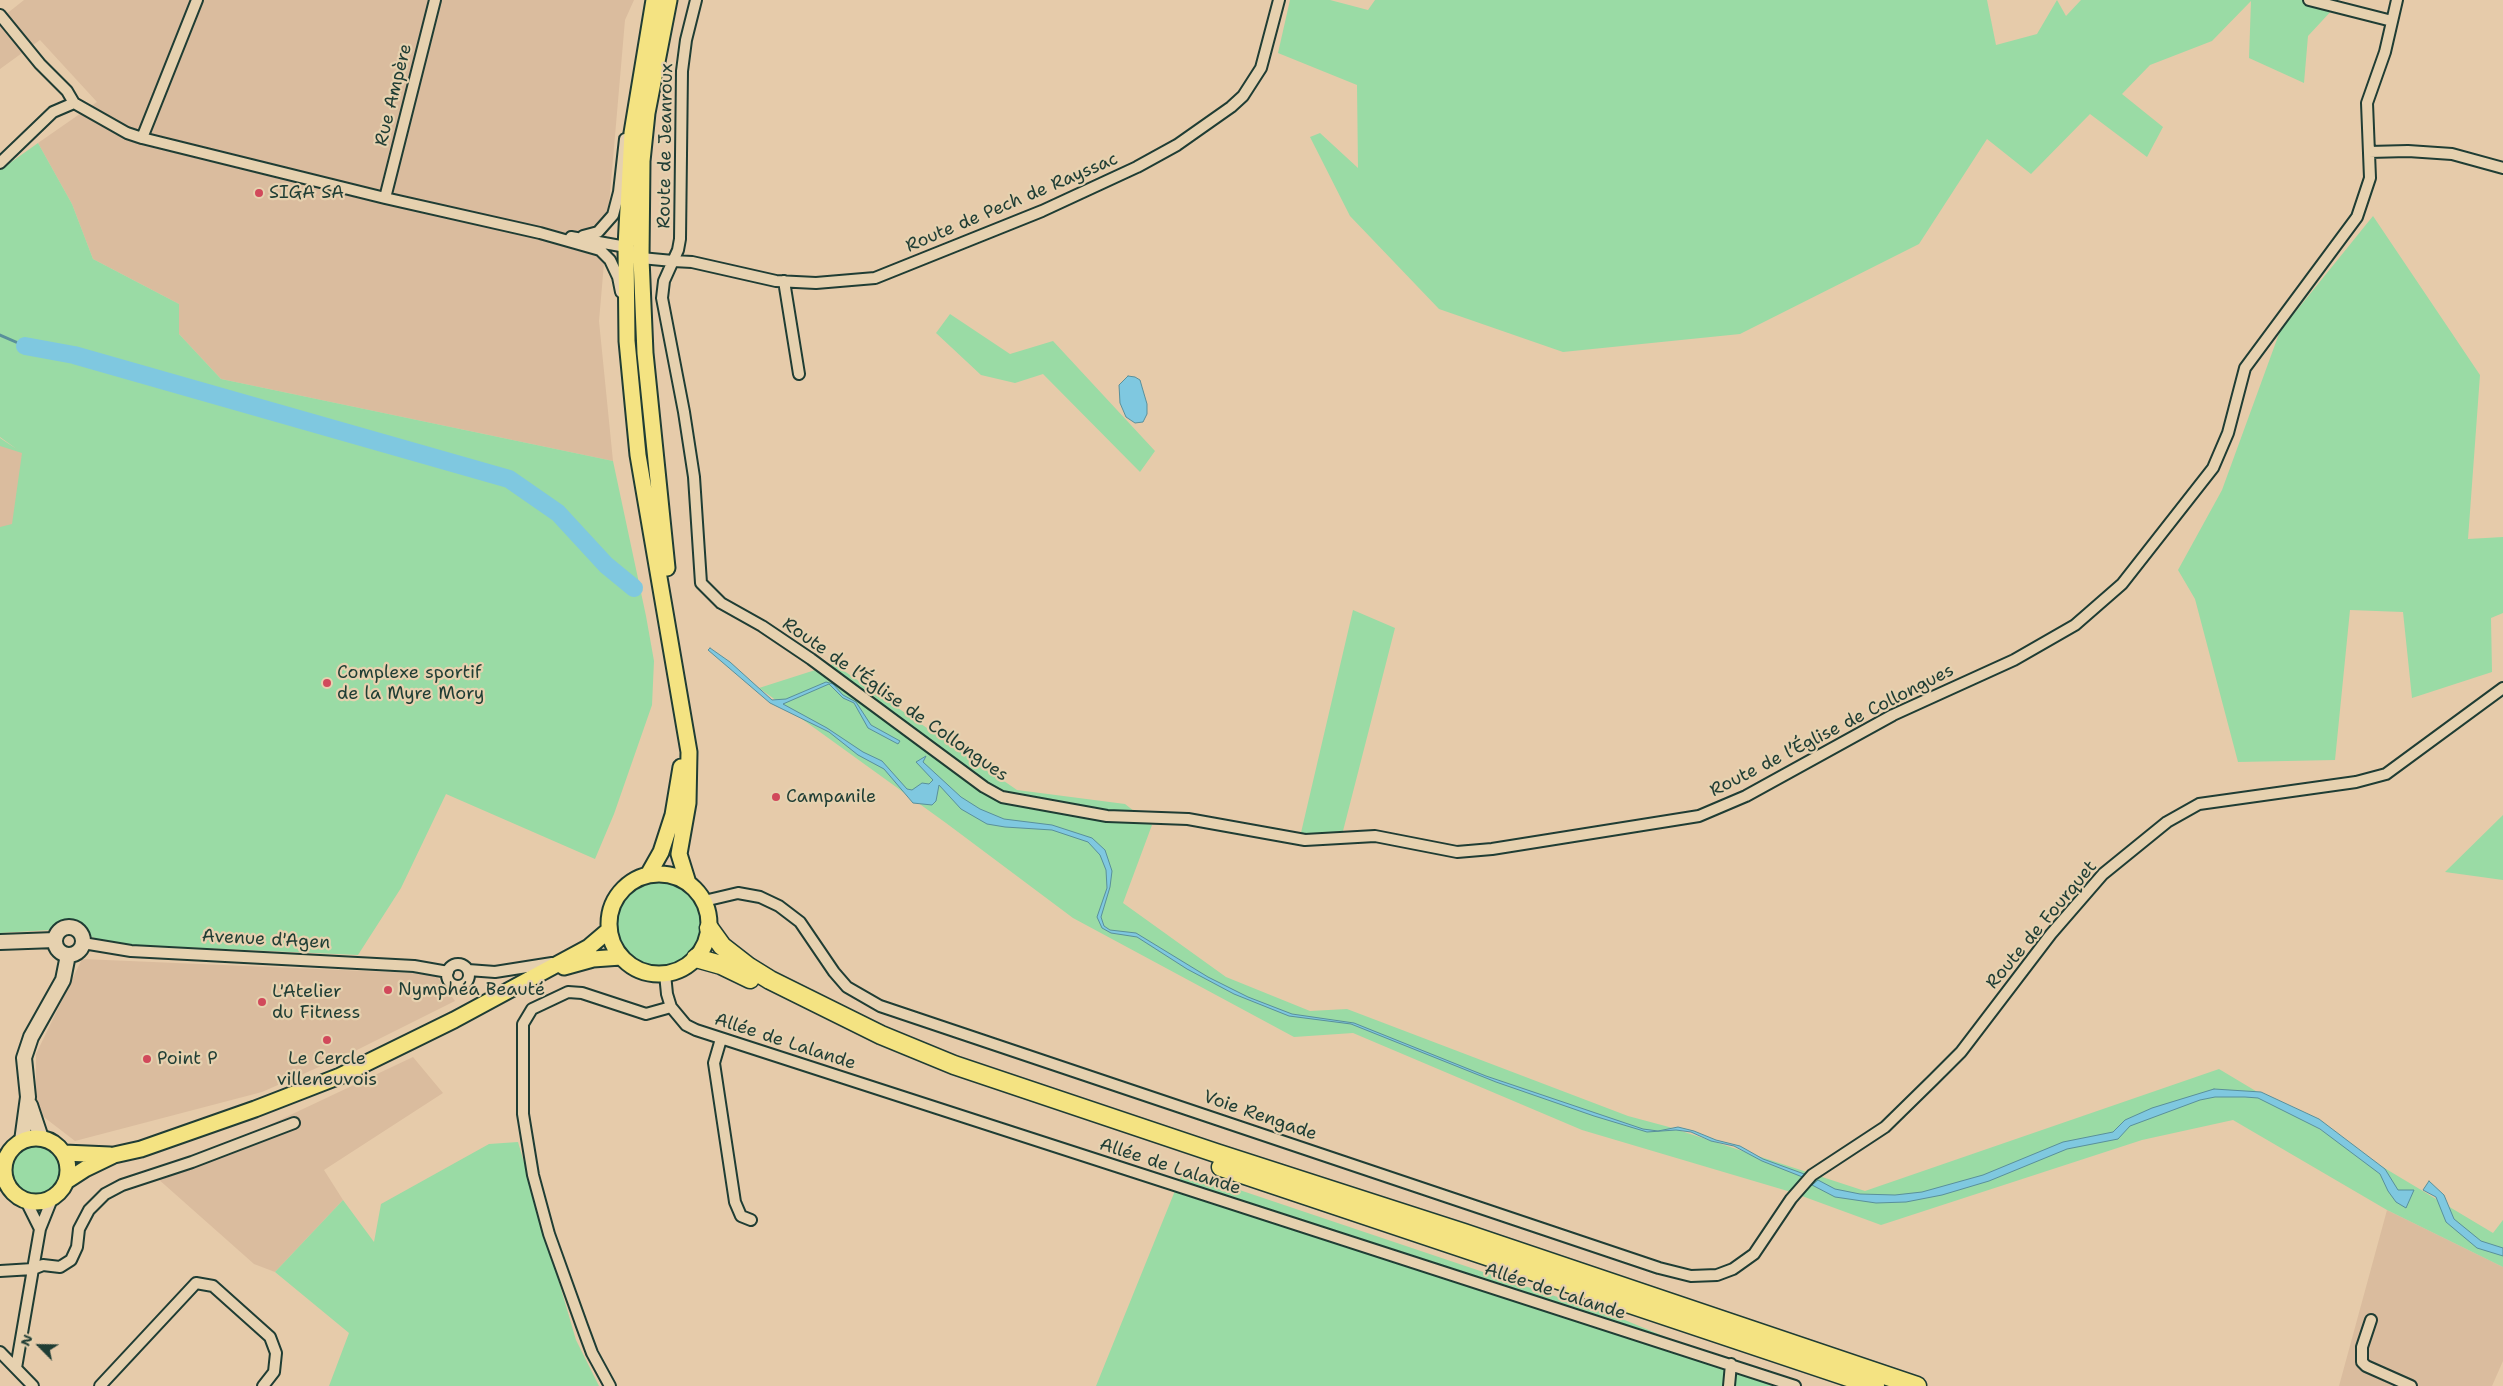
<!DOCTYPE html>
<meta charset="utf-8">
<style>
body{margin:0}
#map{position:relative;width:2503px;height:1386px;overflow:hidden;background:#e6cbaa;font-family:"Shantell Sans",sans-serif}
canvas{display:block}
.north{position:absolute;left:15px;top:1321px;width:50px;height:50px;-webkit-text-stroke:4px #e6d1af;paint-order:stroke;rotate:293deg;font-size:14px;font-weight:700;line-height:20px;text-align:center;color:#1f3d34}
.north::after{content:'';display:block;margin:auto;width:18px;height:22px;background:#1f3d34;clip-path:polygon(50% 0,100% 100%,50% 72%,0 100%)}
</style>
<div id="map">
<canvas width="2503" height="1386"></canvas>
<div class="north">N</div>
</div>
<script>
const g = document.querySelector('canvas').getContext('2d');
g.lineJoin = 'round';
function fillPath(path, color) { g.fillStyle = color; g.fill(path, 'evenodd'); }
const shape = rows => new Path2D(rows.map(r => 'M' + r).join(''));
function trace(path, color, width, dash) { g.strokeStyle = color; g.lineWidth = width; g.lineCap = dash ? 'butt' : 'round'; g.setLineDash(dash || []); g.stroke(path); }
function label(font, color, halo, rows, align = 'center') {
  g.font = font + ' "Shantell Sans",sans-serif'; g.lineWidth = 4.5; g.setLineDash([]); g.textBaseline = 'middle'; g.strokeStyle = halo; g.fillStyle = color; for (const [text, x, y, turn = 0] of rows) {
    g.save(); g.translate(x, y); g.rotate((+turn || 0) * Math.PI / 180); g.textAlign = isNaN(turn) ? turn : align; if (halo) g.strokeText(text, 0, 0); g.fillText(text, 0, 0); g.restore();
  }
}
const built = shape([
 [24,0,634,0,625,20,599,321,613,461,221,379,179,334,179,304,93,259,72,204,38,143,97,102,40,40,0,69,0,19],
 [0,444,28,451,12,527,0,532],
 [82,959,435,974,455,1001,351,1053,262,1092,75,1141,36,1111,36,1054],
 [413,1057,443,1093,324,1170,343,1200,275,1272,254,1264,157,1178],
 [2387,1210,2503,1267,2503,1361,2492,1386,2339,1386]
]);
const green = shape([
 [1290,0,1330,0,1368,10,1375,0,1987,0,1996,45,2037,34,2057,0,2066,16,2081,0,2316,0,2334,8,2308,36,2304,83,2249,58,2251,1,2212,41,2150,65,2122,94,2163,127,2147,157,2090,114,2031,174,1987,139,1919,244,1740,334,1563,352,1439,309,1350,216,1310,137,1320,133,1358,168,1357,85,1278,53],
 [38,143,72,204,93,259,179,304,179,334,221,379,613,461,646,616,654,661,652,705,614,814,595,859,446,794,401,888,358,955,113,944,89,936,81,925,61,922,50,930,0,933,0,527,12,524,22,453,0,446,0,438,18,450,0,437,0,170],
 [2373,216,2480,375,2468,539,2503,537,2503,613,2491,618,2492,672,2412,698,2403,612,2350,610,2335,760,2238,762,2195,599,2178,570,2222,490,2280,331],
 [950,314,1010,354,1053,341,1155,451,1140,472,1043,374,1015,383,981,375,936,333],
 [1353,610,1395,628,1343,831,1300,837],
 [834,664,1017,790,1125,804,1152,825,1123,903,1226,977,1310,1011,1347,1009,1628,1116,1669,1127,1865,1191,2219,1069,2493,1233,2503,1220,2503,1267,2387,1210,2233,1120,2142,1140,1881,1225,1791,1192,1582,1130,1353,1033,1294,1037,1073,918,946,823,759,688],
 [2503,815,2503,880,2445,872],
 '617 925a42 42 0 1 1 84 0a42 42 0 1 1-84 0Z',
 [518,1142,576,1340,599,1386,329,1386,349,1333,275,1272,343,1200,374,1242,381,1204,489,1144],
 '11 1171a26 26 0 1 1 52 0a26 26 0 1 1-52 0Z',
 [1183,1171,1620,1318,1783,1386,1096,1386]
]);
const water = shape([
 [1128,376,1135,377,1140,380,1142,387,1147,404,1147,414,1143,422,1135,423,1126,417,1120,403,1119,385,1128,376],
 [710,648,730,662,772,700,786,699,826,682,833,684,843,695,856,702,871,725,900,741,898,744,868,728,854,703,843,698,829,684,783,704,827,728,863,752,882,761,907,789,912,790,922,783,929,784,933,780,916,762,926,756,923,762,961,797,980,809,1004,819,1052,825,1092,838,1105,850,1112,871,1110,887,1101,917,1104,926,1110,930,1136,933,1208,977,1248,997,1292,1014,1354,1023,1486,1076,1643,1129,1658,1131,1678,1127,1694,1131,1716,1140,1740,1146,1763,1159,1807,1175,1805,1178,1762,1161,1734,1146,1711,1141,1691,1132,1676,1130,1647,1132,1594,1116,1496,1082,1351,1024,1289,1016,1234,994,1187,969,1137,937,1111,933,1102,928,1097,917,1107,888,1106,870,1100,855,1088,842,1052,830,1005,827,987,824,961,809,939,785,936,801,932,805,913,803,884,769,858,755,829,732,770,703,708,650,710,648],
 [2214,1089,2261,1092,2319,1119,2385,1169,2398,1190,2414,1190,2406,1208,2396,1202,2388,1191,2380,1174,2320,1129,2258,1098,2245,1097,2215,1097,2200,1100,2130,1126,2118,1139,2067,1149,1989,1181,1942,1195,1906,1202,1876,1203,1835,1197,1812,1185,1818,1180,1835,1189,1860,1194,1895,1195,1922,1192,1983,1175,2063,1142,2113,1132,2125,1120,2152,1108,2214,1089],
 [2429,1181,2444,1195,2454,1219,2481,1241,2503,1248,2503,1256,2477,1248,2446,1222,2436,1197,2423,1190,2429,1181]
]);
const stream = shape([
 [0,335,25,346]
]);
const river = shape([
 [25,346,74,355,509,479,558,513,606,565,634,588]
]);
const street = shape([
 [1279,0,1261,68,1243,96,1231,107,1177,145,1137,167,1042,211,875,278,816,283,776,281,692,262,673,261,664,281,662,298,684,412,694,477,701,583,721,603,762,626,811,659,984,787,1002,797,1107,816,1188,819,1305,840,1375,836,1457,852,1492,849,1699,816,1746,796,1893,715,2014,660,2075,625,2122,584,2213,468,2228,433,2245,368,2357,217,2370,178,2367,103,2385,52,2397,0],
 [2309,0,2392,21],
 [0,15,40,64,67,91,74,103,127,133,142,138,385,198,540,233,600,250,610,260,618,277,621,292],
 [142,138,197,0],
 [2369,152,2408,151,2452,154,2503,168],
 [0,163,53,112,74,103],
 [385,198,435,0],
 [583,236,598,232,613,215,619,192,625,139],
 [571,237,626,247,641,258,673,261,678,250,680,239,682,71,686,40,696,0],
 [784,281,799,374],
 [704,901,738,893,760,897,779,906,800,922,834,972,847,987,880,1006,1659,1268,1691,1276,1717,1275,1733,1269,1754,1254,1791,1199,1812,1175,1885,1127,1934,1079,1961,1052,2051,934,2103,874,2167,822,2199,804,2356,782,2386,774,2503,688],
 [83,943,131,951,414,966,448,972],
 '447 975a11 11 0 1 1 22 0a11 11 0 1 1-22 0Z',
 [468,970,495,972,552,963],
 [665,974,667,994,671,1007,686,1025,696,1030,1795,1386],
 [721,1039,714,1063,735,1202,741,1216,751,1220],
 [26,1201,40,1229],
 [0,1271,33,1269,40,1229,52,1199],
 [2371,1320,2362,1347,2362,1362,2366,1366,2411,1386],
 [0,1352,33,1386],
 [16,1368,33,1269,43,1265,60,1267,71,1260,77,1247,79,1229,89,1210,105,1194,122,1185,192,1162,294,1123],
 [100,1386,196,1283,213,1286,270,1337,276,1353,274,1372,263,1386],
 [610,1386,592,1353,582,1326,549,1234,533,1175,523,1114,523,1024,532,1009,568,992,582,993,646,1014,671,1007],
 [1729,1386,1731,1364]
]);
const secondary = shape([
 '55 941a14 14 0 1 1 28 0a14 14 0 1 1-28 0Z',
 [0,942,55,940],
 [30,1105,41,1138],
 [22,1141,28,1097,24,1058,31,1037,63,980,68,955]
]);
const primary = shape([
 [654,0,632,133,626,247,627,341,638,455,689,752,688,803,679,854,688,883],
 [667,568,645,353,641,258,642,161,647,113,669,0],
 '609 924a50 50 0 1 1 100 0a50 50 0 1 1-100 0Z',
 [648,875,661,852,673,815,681,767],
 [564,967,593,959,621,957],
 '4 1170a32 32 0 1 1 64 0a32 32 0 1 1-64 0Z',
 [64,1153,110,1155],
 [68,1180,85,1169,114,1155,141,1149,255,1109,340,1076,454,1020,589,947,609,930]
]);
const highway = shape([
 [709,928,722,946,749,967,770,980,881,1035,954,1065,1216,1153,1464,1233,1917,1386],
 [696,958,721,965,750,979],
 [1221,1167,1875,1386]
]);
const markers = [
 [259,193,5,"#d1495b"],
 [327,683,5,"#d1495b"],
 [776,797,5,"#d1495b"],
 [388,990,5,"#d1495b"],
 [262,1002,5,"#d1495b"],
 [327,1040,5,"#d1495b"],
 [147,1059,5,"#d1495b"]
];
const streetNames = [
 ["Rue Ampère",394,95,-76],
 ["Route de Jeanroux",666,146,-89],
 ["Route de Pech de Rayssac",1012,203,-23],
 ["Route de l’Église de Collongues",895,700,35],
 ["Route de l’Église de Collongues",1832,731,-27],
 ["Route de Fourquet",2042,925,-50],
 ["Avenue d'Agen",266,940,3],
 ["Allée de Lalande",785,1042,18],
 ["Voie Rengade",1260,1116,19],
 ["Allée de Lalande",1170,1167,18],
 ["Allée de Lalande",1555,1292,18]
];
const poiNames = [
 ["SIGA SA",269,193],
 ["Complexe sportif",337,673],
 ["de la Myre Mory",337,694],
 ["Campanile",786,797],
 ["Nymphéa Beauté",398,990],
 ["L'Atelier",272,992],
 ["du Fitness",272,1013],
 ["Point P",157,1059],
 ["Le Cercle",327,1059,"center"],
 ["villeneuvois",327,1080,"center"]
];
fillPath(built, '#dabc9e');
fillPath(green, '#9adba5');
fillPath(water, '#7fc8e0');
trace(water, '#59909b', 1);
trace(stream, '#59909b', 3);
trace(river, '#7fc8e0', 18);
trace(street, '#1f3d34', 14);
trace(secondary, '#1f3d34', 18);
trace(primary, '#1f3d34', 19);
trace(highway, '#1f3d34', 21);
trace(street, '#e6d1af', 10);
trace(secondary, '#e6d1af', 14);
trace(primary, '#f4e382', 15);
trace(highway, '#f4e382', 18);
for (const [x, y, r, color] of markers) { const dot = new Path2D(); dot.arc(x, y, r, 0, 2 * Math.PI); g.fillStyle = color; g.fill(dot); trace(dot, '#e6d1af', 2); }
label('18px', '#1f3d34', '#e6d1af', streetNames);
label('18px', '#1f3d34', '#e6d1af', poiNames, 'left');
</script>
